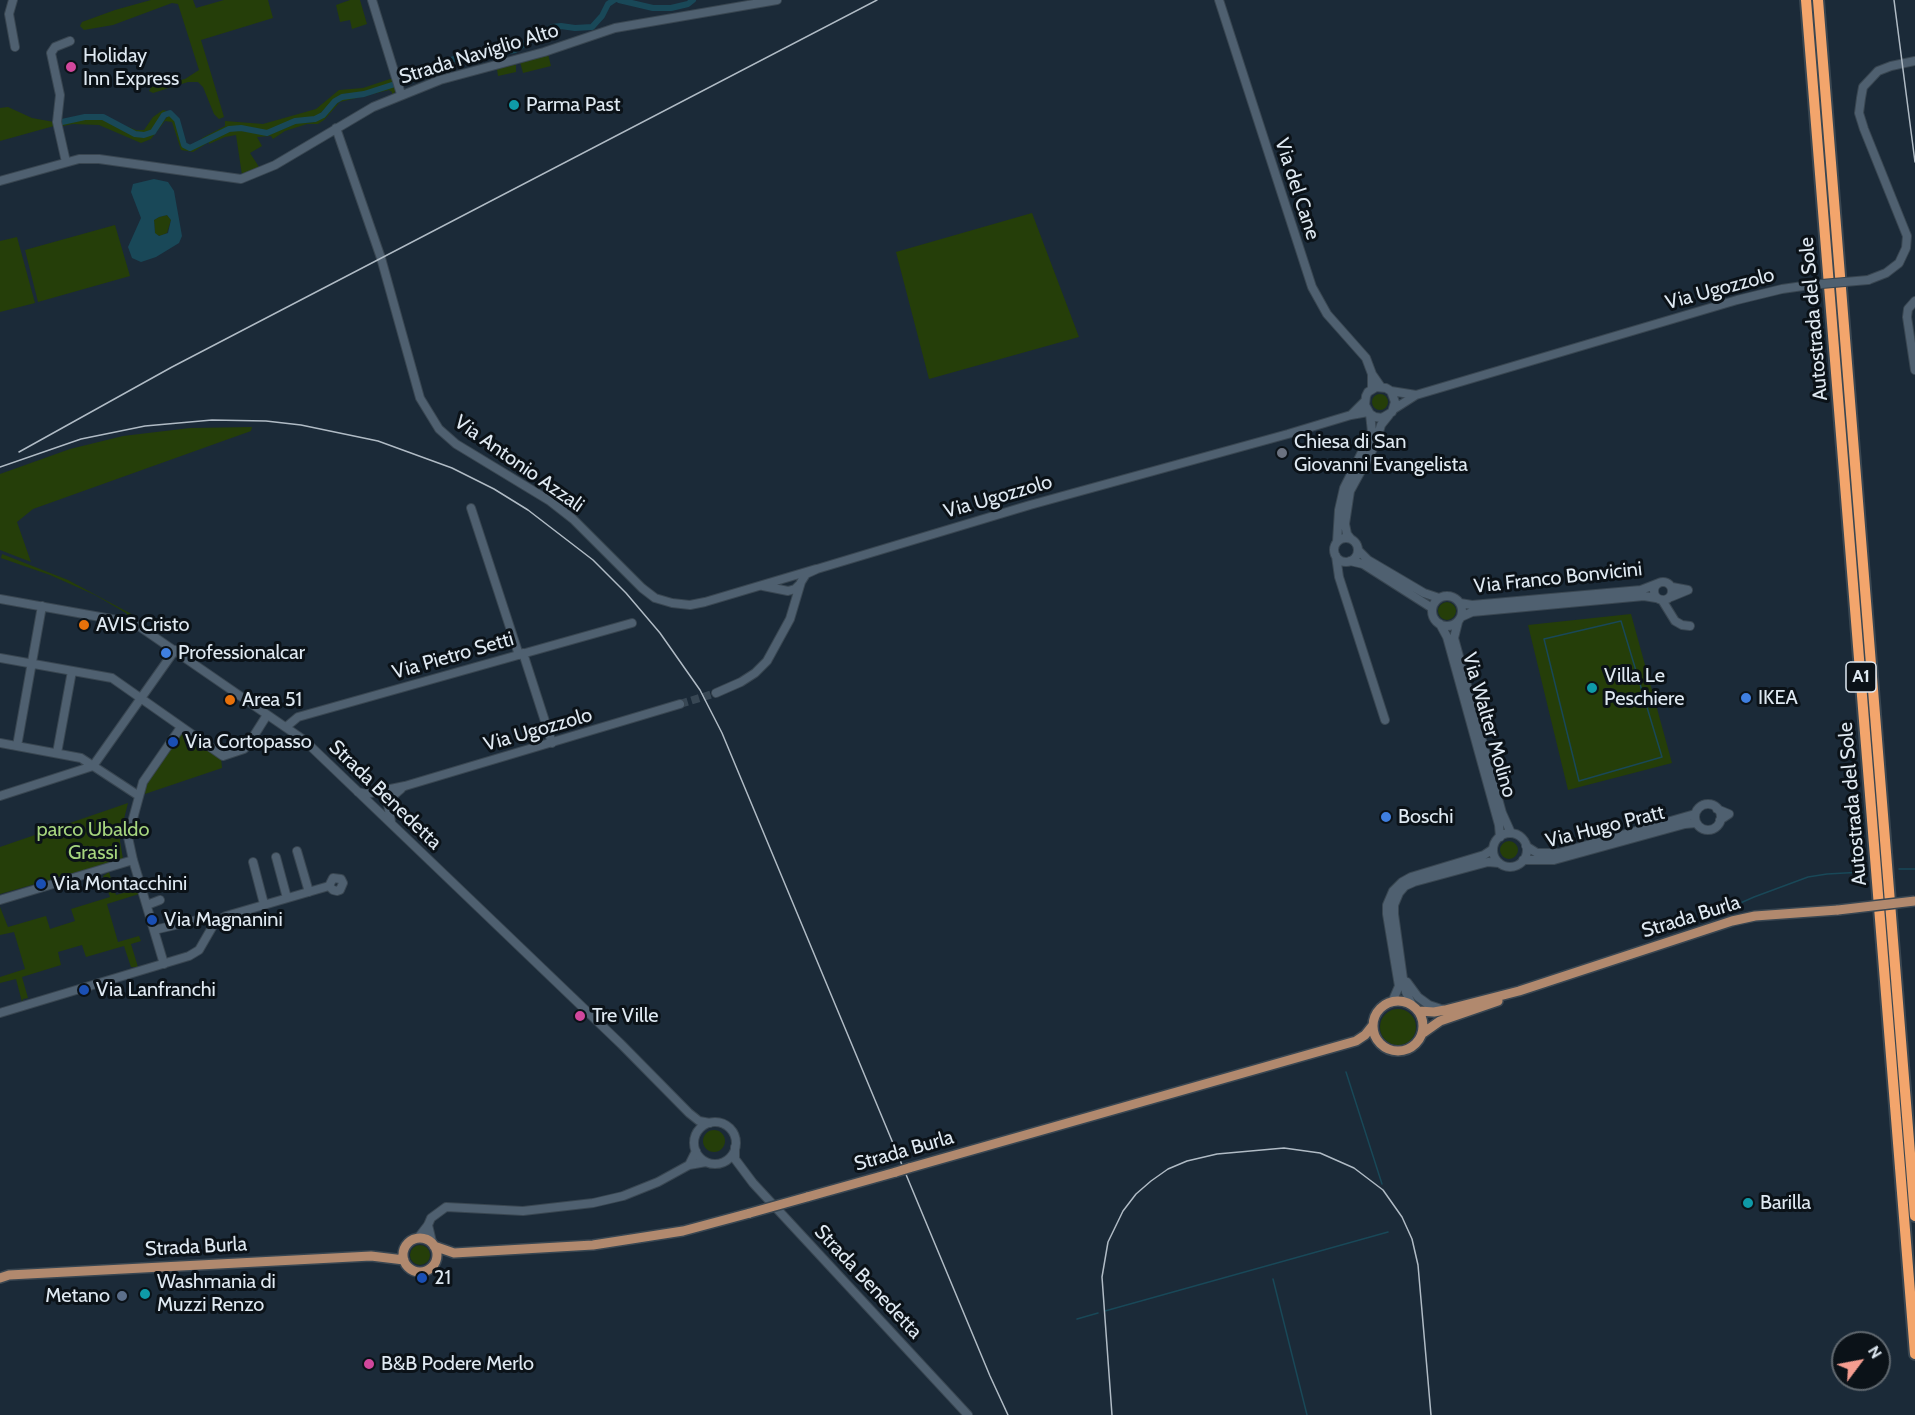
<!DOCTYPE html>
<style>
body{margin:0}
#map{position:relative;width:1915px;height:1415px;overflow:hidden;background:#1b2a38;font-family:Cabin,sans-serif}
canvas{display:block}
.north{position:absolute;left:1831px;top:1331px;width:60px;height:60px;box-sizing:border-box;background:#0b1218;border:2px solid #60686f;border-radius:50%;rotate:58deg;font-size:16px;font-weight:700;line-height:24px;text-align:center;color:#dfe9f2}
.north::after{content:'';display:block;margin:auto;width:21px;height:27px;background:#f59d90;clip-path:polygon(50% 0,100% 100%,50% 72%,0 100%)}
</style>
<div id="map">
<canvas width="1915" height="1415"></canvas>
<div class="north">N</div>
</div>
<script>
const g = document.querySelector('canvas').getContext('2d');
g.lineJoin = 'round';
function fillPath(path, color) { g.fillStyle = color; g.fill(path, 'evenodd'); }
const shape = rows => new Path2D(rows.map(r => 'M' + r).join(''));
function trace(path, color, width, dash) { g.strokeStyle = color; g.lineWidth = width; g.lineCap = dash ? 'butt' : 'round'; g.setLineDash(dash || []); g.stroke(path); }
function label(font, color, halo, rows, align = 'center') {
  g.font = font + ' Cabin,sans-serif'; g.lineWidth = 6; g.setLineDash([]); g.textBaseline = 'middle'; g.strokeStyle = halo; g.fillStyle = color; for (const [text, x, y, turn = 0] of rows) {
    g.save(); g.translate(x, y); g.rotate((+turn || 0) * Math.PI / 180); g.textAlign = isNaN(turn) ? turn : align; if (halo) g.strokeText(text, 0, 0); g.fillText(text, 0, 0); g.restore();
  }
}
const green = shape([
 [151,0,193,0,196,8,224,0,268,0,273,18,201,40,224,117,219,119,214,114,203,87,198,82,188,82,153,93,149,91,151,87,185,79,199,70,178,4,172,3,113,25,84,30,80,26,82,22,115,10],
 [350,0,360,0,367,24,352,29,350,20,340,22,336,5],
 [548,54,551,66,523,73,520,62],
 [514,64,516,65,516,72,498,76,497,69],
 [393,78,395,83,359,93,349,93,340,95,316,117,295,119,269,131,239,127,227,127,201,141,202,138,225,126,225,121,263,124,316,109,339,90,363,88],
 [393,86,396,87,396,91,392,95,392,92,389,90,340,102,324,120,318,124,307,124,285,131,273,139,271,136,257,137,262,146,250,153,261,170,242,175,236,135,225,137,209,144,209,142,193,152,181,150,172,122,165,121,151,139,141,143,99,125,73,124,63,126,62,124,85,118,102,118,114,123,133,135,144,137,153,133,169,115,176,120,182,145,191,150,227,131,243,131,268,135,297,123,315,122,344,98,367,96],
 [8,107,32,118,54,122,54,126,0,141,0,108],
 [163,110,167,111,161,114,154,129,147,133,135,132,123,125,136,130,144,130,153,117],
 [1032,213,1079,337,929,379,896,252],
 [167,215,171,220,167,233,160,236,155,234,154,220,159,217],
 [115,225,130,276,38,302,25,250],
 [17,237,35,303,0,312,0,241],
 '1372 402a8 8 0 1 1 16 0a8 8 0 1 1-16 0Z',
 [252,427,251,431,33,509,17,522,31,562,0,550,0,474,70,449,123,436,190,428],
 [2,554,68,580,135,616,133,618,128,616,126,613,95,595,50,575,1,558],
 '1438 611a9 9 0 1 1 18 0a9 9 0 1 1-18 0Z',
 [1631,614,1672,763,1568,790,1528,625],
 [182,730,221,758,222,768,142,795,144,783],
 [128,803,123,823,120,841,123,859,0,894,0,847],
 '1500 850a9 9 0 1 1 18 0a9 9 0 1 1-18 0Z',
 [109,872,116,895,137,889,139,894,107,904,118,942,139,936,141,941,131,944,138,967,131,967,124,946,86,957,82,945,58,952,61,965,22,977,28,998,23,999,22,1002,16,979,0,983,0,977,25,969,14,932,0,935,0,907,8,927,46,916,50,929,75,921,71,909,110,897,103,876],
 '1380 1027a18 18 0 1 1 36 0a18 18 0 1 1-36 0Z',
 '703 1141a11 11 0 1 1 22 0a11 11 0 1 1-22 0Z',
 '410 1255a10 10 0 1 1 20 0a10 10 0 1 1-20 0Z'
]);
const water = shape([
 [154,179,168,182,174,191,182,236,179,243,156,257,141,262,132,258,128,247,141,218,131,192,133,184],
 [167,215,171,220,168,233,159,236,155,233,154,220,159,217]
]);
const stream = shape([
 [1621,621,1662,757,1579,781,1544,639,1621,621],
 [1899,869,1915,869],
 [1720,912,1754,897,1808,877,1827,874,1863,872],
 [1346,1072,1382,1184],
 [1273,1279,1307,1415],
 [1105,1311,1388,1232],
 [1077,1319,1098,1313]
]);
const canal = shape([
 [619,0,653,8,671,8,688,4,693,0],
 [401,83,431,74,451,60,467,54,497,53,515,50,552,27,561,26,575,28,592,27,602,16,608,4,614,0],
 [62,122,85,117,103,117,135,134,144,135,153,132,164,115,170,113,177,120,184,145,190,148,229,129,241,128,267,133,295,121,315,119,323,115,335,101,342,97,364,94,395,84]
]);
const minorTunnel = shape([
 [680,704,716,693]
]);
const minor = shape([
 [13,0,9,14,15,47],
 [372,0,401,94],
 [1219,0,1312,287,1327,314,1366,358,1372,374],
 [336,128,381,258,420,398,439,429,456,444,550,501,573,519,642,588,655,598,672,603,690,605,705,602,816,569],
 [66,162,57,122,60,95,51,53,55,47,70,41],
 [0,181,79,159,99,159,241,179,275,165,373,107,440,80,544,52,615,28,777,0],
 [1868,280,1886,273,1899,263,1906,248,1907,236,1864,129,1859,113,1861,98,1863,87,1878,71,1891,66,1915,61],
 [1915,301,1908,309,1907,317,1915,370],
 [1372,389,1372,374,1381,387],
 [1391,391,1416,395,1394,409],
 [1416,395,1737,300,1782,289,1810,285],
 [1365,401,1351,415,1368,412],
 [471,508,519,655],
 '1334 550a12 12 0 1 1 24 0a12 12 0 1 1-24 0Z',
 [1351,539,1347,534,1345,524,1350,491,1375,445,1381,425,1389,415],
 [1337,542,1339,510,1344,488,1372,432,1370,414,1365,405,1366,396,1368,392,1376,387,1386,388,1391,391,1395,402,1392,412,1382,418,1375,417,1370,414],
 [1358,550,1368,560,1424,593,1439,598],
 [1336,556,1339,577,1385,720],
 [1350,561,1363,564,1432,608],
 '1654 591a9 9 0 1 1 18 0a9 9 0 1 1-18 0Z',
 [763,586,788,591,795,589,799,585],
 '1432 611a15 15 0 1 1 30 0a15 15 0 1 1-30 0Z',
 [1671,597,1688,590,1672,587],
 [0,599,117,620,140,627,304,740,621,1044,689,1113,699,1121,710,1123],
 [1662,600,1675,621,1682,625,1690,626],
 [1460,603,1472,605,1641,590,1659,583],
 [1461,617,1472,612,1644,596,1656,598],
 [1458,622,1454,638,1502,813,1511,833],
 [1440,624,1447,637,1499,825,1500,837],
 [523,653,552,743],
 [0,658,112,678,223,756,244,749,248,745,267,715],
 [716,693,741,682,755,673,767,661,790,619,801,582,806,574,817,569,1030,505,1288,434,1351,415],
 [286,727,298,717,632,623],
 [0,743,81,758,139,796],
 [17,746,42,606],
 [57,753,72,671],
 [358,792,366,794,405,786,680,704],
 [0,796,93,766,175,650],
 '1695 817a13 13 0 1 1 26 0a13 13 0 1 1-26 0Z',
 [1717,809,1729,814,1720,820],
 [391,822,388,804,394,795,401,789],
 '1493 850a17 17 0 1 1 34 0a17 17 0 1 1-34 0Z',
 [1526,846,1537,853,1559,853,1695,814],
 [297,851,309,892],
 [276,857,287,898],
 [1523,860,1554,860,1685,824,1696,823],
 [253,862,264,904],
 [0,900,133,860],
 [147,905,160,900],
 [154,930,197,920],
 [164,964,133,860,128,837,143,782,181,727],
 [1407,982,1418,997,1429,1005,1444,1010],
 [1392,1002,1399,986,1387,914,1387,905,1393,891,1402,882,1411,877,1484,855,1493,849],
 [1412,1005,1406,992,1403,979,1394,914,1394,905,1399,893,1405,886,1414,882,1488,862,1499,863],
 [0,1013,189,956,199,950,214,924,226,916,329,886,333,890,337,891,340,890,343,883,341,879,333,878,329,886],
 '694 1143a21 21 0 1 1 42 0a21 21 0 1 1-42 0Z',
 [735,1147,735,1159,753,1183,968,1415],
 [696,1151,689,1165,706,1162],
 [428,1225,432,1242],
 [418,1238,428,1225,431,1218,446,1207,523,1211,593,1203,623,1196,658,1182,689,1165]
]);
const major = shape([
 '1373 1026a25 25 0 1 1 50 0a25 25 0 1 1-50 0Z',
 [1419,1011,1434,1012,1445,1010,1519,991,1732,921,1755,916,1838,910],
 [1423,1033,1440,1021,1498,1001],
 [909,1168,1356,1041,1365,1035,1373,1025],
 [807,1197,896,1172],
 '403 1255a17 17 0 1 1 34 0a17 17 0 1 1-34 0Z',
 [434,1246,454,1253,593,1245,683,1231,750,1213],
 [0,1278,9,1275,371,1256,404,1260]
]);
const highway = shape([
 [1806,0,1915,1354],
 [1818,0,1915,1216]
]);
const rail = shape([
 [1894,0,1915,162],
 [19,452,172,367,877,0],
 [0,467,81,439,145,426,212,420,266,421,301,425,378,441,452,468,494,489,528,510,593,560,626,593,660,633,700,690,722,733,990,1376,1008,1415],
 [1112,1415,1102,1277,1108,1242,1123,1211,1136,1194,1151,1181,1168,1169,1187,1161,1217,1154,1284,1148,1320,1153,1354,1168,1383,1190,1402,1217,1412,1239,1418,1265,1431,1415]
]);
const minorBridge = shape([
 [1810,285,1868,280]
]);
const majorBridge = shape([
 [1838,910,1915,901],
 [896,1172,909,1168],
 [750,1213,807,1197]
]);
const markers = [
 [71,67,6,"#d1479c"],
 [514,105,6,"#0f9aa8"],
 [1282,453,6,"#6b7280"],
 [84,625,6,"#e8710a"],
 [166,653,6,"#3f7fe0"],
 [1592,688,6,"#0f9aa8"],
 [1746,698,6,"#3f7fe0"],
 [230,700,6,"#e8710a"],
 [173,742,6,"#1a4fb4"],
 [1386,817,6,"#3f7fe0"],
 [41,884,6,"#1a4fb4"],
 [152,920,6,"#1a4fb4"],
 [84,990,6,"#1a4fb4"],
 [580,1016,6,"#d1479c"],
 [1748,1203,6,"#0f9aa8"],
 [422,1278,6,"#1a4fb4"],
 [145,1294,6,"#0f9aa8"],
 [122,1296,6,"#5c6f8a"],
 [369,1364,6,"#d1479c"]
];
const shields = [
 [1861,677,30]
];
const shieldNames = [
 ["A1",1861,677]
];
const streetNames = [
 ["Strada Naviglio Alto",479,54,-17],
 ["Via del Cane",1297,189,72],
 ["Via Ugozzolo",1720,289,-15],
 ["Autostrada del Sole",1814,319,-95],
 ["Via Antonio Azzali",519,464,35],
 ["Via Ugozzolo",998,497,-16],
 ["Via Franco Bonvicini",1558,578,-6],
 ["Via Pietro Setti",453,656,-16],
 ["Via Walter Molino",1489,725,74],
 ["Via Ugozzolo",538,730,-16],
 ["Strada Benedetta",385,795,44],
 ["Autostrada del Sole",1853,804,-95],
 ["Via Hugo Pratt",1605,827,-14],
 ["Strada Burla",1691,917,-17],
 ["Strada Burla",904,1151,-16],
 ["Strada Burla",196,1247,-3],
 ["Strada Benedetta",868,1282,47]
];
const poiNames = [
 ["Holiday",83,56],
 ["Inn Express",83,79],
 ["Parma Past",526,105],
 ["Chiesa di San",1294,442],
 ["Giovanni Evangelista",1294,465],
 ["AVIS Cristo",96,625],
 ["Professionalcar",178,653],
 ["Villa Le",1604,676],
 ["Peschiere",1604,699],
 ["IKEA",1758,698],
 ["Area 51",242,700],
 ["Via Cortopasso",185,742],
 ["Boschi",1398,817],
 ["Via Montacchini",53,884],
 ["Via Magnanini",164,920],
 ["Via Lanfranchi",96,990],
 ["Tre Ville",592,1016],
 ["Barilla",1760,1203],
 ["21",434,1278],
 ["Washmania di",157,1282],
 ["Muzzi Renzo",157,1305],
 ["Metano",110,1296,"right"],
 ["B&B Podere Merlo",381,1364]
];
const parkNames = [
 ["parco Ubaldo",93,830],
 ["Grassi",93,853]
];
fillPath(green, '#253e09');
fillPath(water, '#194858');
trace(stream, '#194858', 1.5);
trace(canal, '#194858', 6);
trace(minorTunnel, '#384754', 8, [8, 4]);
trace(minor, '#394651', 10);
trace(major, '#394651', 12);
trace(highway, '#394651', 14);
trace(minor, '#4f6070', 8);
trace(major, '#b1896e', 9);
trace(highway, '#f3a56c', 10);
trace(rail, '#b0bbc5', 1.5);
trace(minorBridge, '#394651', 10, []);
trace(majorBridge, '#394651', 12, []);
trace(minorBridge, '#4f6070', 8);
trace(majorBridge, '#b1896e', 9);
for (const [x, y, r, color] of markers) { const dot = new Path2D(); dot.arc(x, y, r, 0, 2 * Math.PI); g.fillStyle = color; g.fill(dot); trace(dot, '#0b1218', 2); }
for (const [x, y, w] of shields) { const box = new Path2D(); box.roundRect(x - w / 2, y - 15, w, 30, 4.5); g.fillStyle = '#0b1218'; g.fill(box); trace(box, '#dfe9f2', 1.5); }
label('bold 18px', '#dfe9f2', null, shieldNames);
label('20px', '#dfe9f2', '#0b1218', streetNames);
label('20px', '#dfe9f2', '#0b1218', poiNames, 'left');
label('20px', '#a6d57e', '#0b1218', parkNames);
</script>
